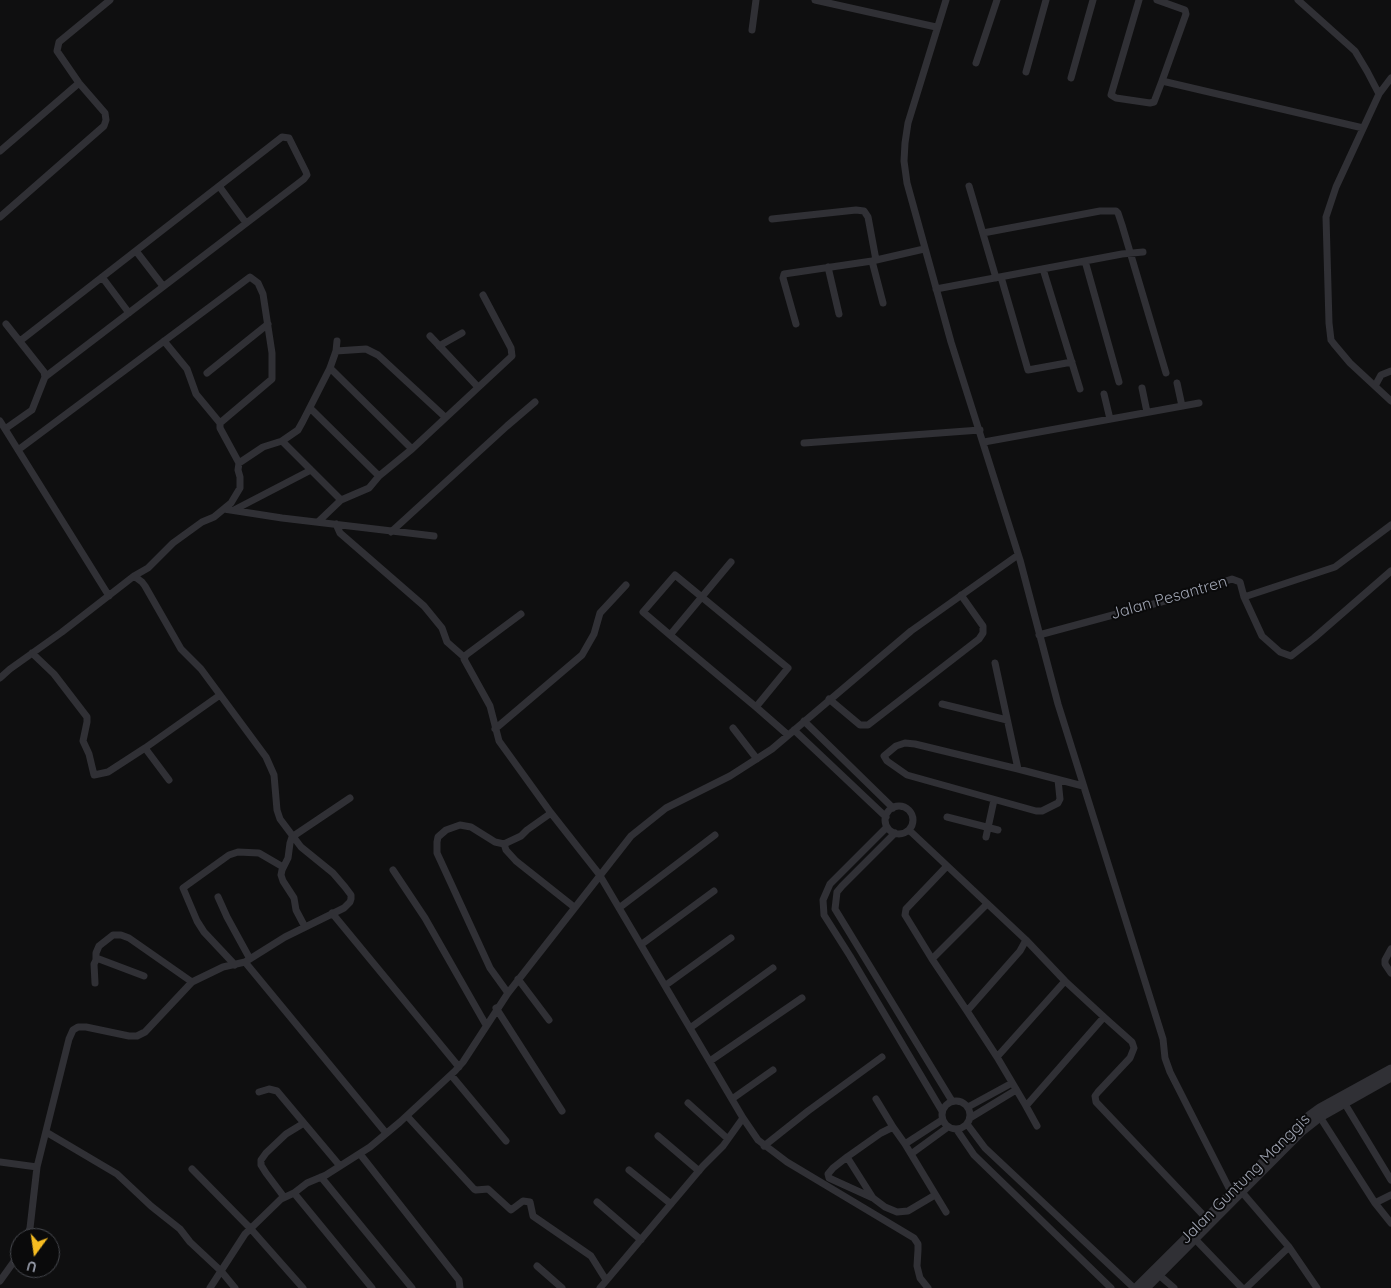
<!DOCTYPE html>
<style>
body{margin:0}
#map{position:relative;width:1391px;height:1288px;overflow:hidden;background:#0f0f10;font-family:Quicksand,sans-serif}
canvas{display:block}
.north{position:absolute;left:10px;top:1228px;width:50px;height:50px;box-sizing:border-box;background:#0a0a0b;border:1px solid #46484e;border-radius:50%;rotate:194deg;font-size:14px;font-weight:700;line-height:20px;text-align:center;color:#9fa4b2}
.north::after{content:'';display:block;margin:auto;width:18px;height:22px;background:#f6bc21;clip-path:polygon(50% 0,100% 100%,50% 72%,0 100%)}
</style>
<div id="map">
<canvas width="1391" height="1288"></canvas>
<div class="north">U</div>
</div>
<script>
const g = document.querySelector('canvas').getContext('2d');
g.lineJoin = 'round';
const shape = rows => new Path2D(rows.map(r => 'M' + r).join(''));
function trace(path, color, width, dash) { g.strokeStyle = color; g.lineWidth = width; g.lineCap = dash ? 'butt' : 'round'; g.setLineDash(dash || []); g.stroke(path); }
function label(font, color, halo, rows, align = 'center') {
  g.font = font + ' Quicksand,sans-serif'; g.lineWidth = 4; g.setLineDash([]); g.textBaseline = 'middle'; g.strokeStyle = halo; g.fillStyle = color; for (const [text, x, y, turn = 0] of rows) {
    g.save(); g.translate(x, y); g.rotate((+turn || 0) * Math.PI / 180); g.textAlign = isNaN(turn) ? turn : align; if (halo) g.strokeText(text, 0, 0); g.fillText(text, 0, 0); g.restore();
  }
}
const minor = shape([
 [815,0,936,27],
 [946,0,908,123,905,143,904,161,907,183,951,342,1020,560,1058,704,1163,1039,1165,1058,1170,1072,1231,1192],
 [1139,0,1111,95,1116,98,1150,103,1154,102,1162,81],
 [1157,0,1185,10,1186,14,1162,81,1363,128],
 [1298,0,1355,51,1367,71,1379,94,1336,187,1326,217,1329,323,1331,340,1334,344,1350,363,1391,401],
 [752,30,756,0],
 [976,63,997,0],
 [1026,72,1046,0],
 [1071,78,1093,0],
 [1379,94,1391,78],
 [0,151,79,83],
 [219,186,246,223],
 [969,186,996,278],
 [0,217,104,126,106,120,105,113,79,83,57,51,59,42,110,0],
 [772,219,856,210,864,211,868,217,876,260],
 [983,233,1100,211,1116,211,1118,213,1122,225,1166,373],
 [136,251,163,286],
 [872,261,883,303],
 [1085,261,1119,382],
 [828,267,839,314],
 [1043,269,1080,389],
 [102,277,129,313],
 [1001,277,1028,370,1072,362],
 [936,289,1122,254,1143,252],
 [796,324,783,278,784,274,872,261,924,249],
 [430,336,478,387],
 [20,341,282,137,289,138,306,172,307,175,304,179,45,377],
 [164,341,187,369,196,394,220,423],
 [439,346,462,333],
 [336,351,366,349,378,355,445,417],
 [330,368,412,449],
 [207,373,268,324],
 [1177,383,1182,406],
 [1375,386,1381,375,1391,371],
 [1142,388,1147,412],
 [1104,394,1110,419],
 [310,408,379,476],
 [0,421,109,596],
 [5,429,32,410,45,377,44,372,6,324],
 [282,441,341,500],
 [984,442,1199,403],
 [804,443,980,430],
 [18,450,250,277,258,283,263,294,272,353,272,379,220,423,220,428,239,463],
 [224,509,282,518,434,536],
 [234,510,311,470],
 [319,521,341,500,369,488,379,476,412,449,512,356,511,348,483,295],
 [336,524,340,533,424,606,442,628,447,642,464,657],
 [391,532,507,426,535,402],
 [1244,597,1262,636,1280,652,1291,656,1314,638,1391,571],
 [521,614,466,655,464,659,490,706,499,741,551,813,599,874,743,1118,758,1140,787,1162,914,1238,918,1244,918,1250,917,1266,920,1278,928,1288],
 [670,635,731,562],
 [1039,635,1172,599,1232,579,1240,582,1244,597,1335,567,1391,525],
 [32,653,54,674,87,717,87,722,83,741,89,754,94,775,108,772,145,748,169,780],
 [995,663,1018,769],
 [0,678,10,669,62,632,134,576,148,568,173,543,202,522,214,517,231,503,240,488,240,477,238,470,239,463,263,447,282,441,298,430,303,421,330,368,336,351,337,341],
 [829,699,860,725,868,725,979,639,983,633,983,626,961,595],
 [942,704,1007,720],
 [756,707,788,668,675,575,643,612,670,635,756,707,788,735],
 [804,721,893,808],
 [733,728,757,759],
 [495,729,582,655,594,634,600,613,626,585],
 [794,730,886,817],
 [145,748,220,695],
 [1058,780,1060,799,1058,803,1042,811,1036,811,907,775,887,761,884,756,896,746,905,743,915,744,1018,769,1083,786],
 '885 820a14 14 0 1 1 28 0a14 14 0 1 1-28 0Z',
 [947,817,998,830],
 [887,827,830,884,823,900,824,915,850,956,942,1111],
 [909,830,1026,940,1020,951,967,1011,997,1057,1026,1106,1104,1017,1065,981,1026,940],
 [895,833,842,886,837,892,835,909,952,1101],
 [986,837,994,800],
 [504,844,506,850,516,861,574,907],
 [947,866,906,909,905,915,932,959,967,1011],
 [393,870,425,918,486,1025],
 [218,897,227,917,250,959],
 [619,908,715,835],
 [332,913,459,1067],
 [305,927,296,910,294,898,283,881,281,875,282,870,288,858,290,843,292,837,350,798],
 [642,944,714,891],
 [1391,949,1385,960,1385,964,1391,973],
 [932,959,987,904],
 [96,960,96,953,99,946,113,935,121,935,129,938,192,982],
 [245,962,386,1133],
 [235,965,204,932,197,921,183,888,229,855,238,852,259,853,283,867],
 [518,979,549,1020],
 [95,983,94,964,96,960,99,959,144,976],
 [666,985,731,938],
 [508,993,490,968,437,853,437,842,438,837,446,830,460,825,471,827,495,842,504,844,521,836,527,830,551,813],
 [496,1008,562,1111],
 [1104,1017,1132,1042,1134,1048,1130,1058,1098,1092,1095,1096,1096,1102,1206,1218],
 [690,1028,773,968],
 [997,1057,1065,981],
 [710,1061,802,998],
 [451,1075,506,1141],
 [259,1092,269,1089,277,1091,340,1166],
 [732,1099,773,1070],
 [876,1099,893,1127],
 '942 1115a14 14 0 1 1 28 0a14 14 0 1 1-28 0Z',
 [688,1103,728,1139],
 [1345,1104,1391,1180],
 [1026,1106,1037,1126],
 [968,1107,1012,1083],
 [407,1116,474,1189,476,1190,488,1189,511,1210,523,1201,530,1202,533,1216,591,1256,606,1280],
 [1320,1117,1375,1203,1391,1223],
 [970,1118,1016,1090],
 [967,1124,985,1148,1134,1288],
 [957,1130,974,1155,1111,1288],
 [46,1132,117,1174,151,1206,180,1229,190,1242,221,1271,235,1288],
 [658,1136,699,1171],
 [905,1144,942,1120],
 [764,1146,808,1111,882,1057],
 [360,1154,459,1280,460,1288],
 [911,1154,948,1127],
 [847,1157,833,1168,828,1174,829,1178,873,1198],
 [0,1162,37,1167],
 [192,1169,250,1228,303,1288],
 [629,1170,671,1204],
 [321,1177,412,1288],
 [1241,1191,1289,1247,1317,1288],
 [294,1193,372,1288],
 [935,1195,908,1211,897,1212,885,1207,873,1198,847,1157,881,1133,893,1127,905,1144,946,1212],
 [284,1197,266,1173,261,1165,261,1160,266,1153,286,1134,304,1123],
 [597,1202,641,1240],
 [1375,1203,1391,1195],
 [26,1238,30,1228,37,1167,69,1039,73,1030,78,1027,86,1027,129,1036,137,1036,145,1032,192,982,223,967,245,962,285,937,344,908,350,902,351,899,351,895,345,887,333,873,301,847,280,819,277,810,274,775,266,757,201,669,181,649,145,586,142,582,134,576],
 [1195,1239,1242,1288],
 [537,1266,562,1288],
 [1159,1275,1174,1288],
 [0,1281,20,1253],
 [210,1288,245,1234,281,1199,294,1193,307,1183,326,1175,370,1147,400,1122,455,1071,463,1062,508,993,631,836,666,808,730,776,772,749,911,631,1018,555],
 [600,1288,703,1166,723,1146,743,1118],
 [1246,1288,1289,1247]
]);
const tertiary = shape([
 [1136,1288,1309,1116,1320,1108,1391,1069],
 [1146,1288,1301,1132,1320,1117,1391,1077]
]);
const streetNames = [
 ["Jalan Pesantren",1169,598,-16],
 ["Jalan Guntung Manggis",1245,1179,-45]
];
trace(minor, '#303035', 7);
trace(tertiary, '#303035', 9);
label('16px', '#9fa4b2', '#0a0a0b', streetNames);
</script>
